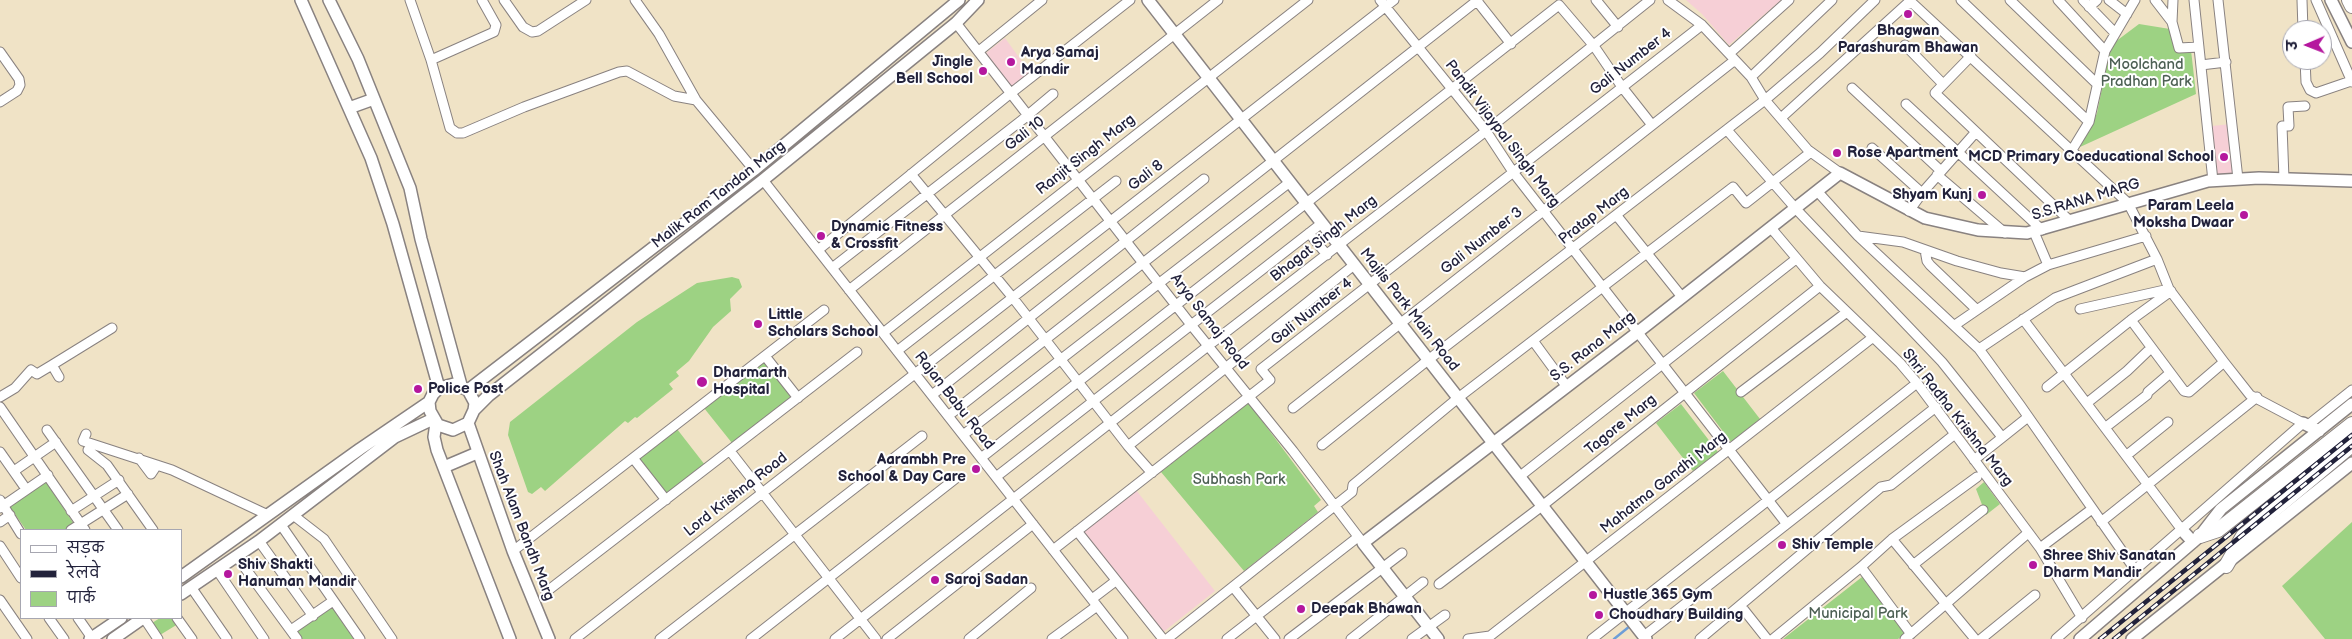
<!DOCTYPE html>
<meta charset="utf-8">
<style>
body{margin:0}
#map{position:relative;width:2352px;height:639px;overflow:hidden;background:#f0e3c6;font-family:"Balsamiq Sans","Playpen Sans Deva",sans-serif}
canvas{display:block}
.legend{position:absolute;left:20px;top:529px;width:162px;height:90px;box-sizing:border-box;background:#fff;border:1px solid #a7a7b1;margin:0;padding:6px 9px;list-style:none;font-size:15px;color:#22223b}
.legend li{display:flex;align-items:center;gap:10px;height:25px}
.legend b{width:25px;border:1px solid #a7a7b1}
.north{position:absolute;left:2282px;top:20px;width:50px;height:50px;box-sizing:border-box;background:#fff;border:1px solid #a7a7b1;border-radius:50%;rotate:269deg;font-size:14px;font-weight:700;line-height:20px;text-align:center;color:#22223b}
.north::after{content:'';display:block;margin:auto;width:18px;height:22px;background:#b5179e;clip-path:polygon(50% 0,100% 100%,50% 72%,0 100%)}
</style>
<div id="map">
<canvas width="2352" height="639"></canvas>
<ul class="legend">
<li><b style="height:6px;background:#fff"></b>सड़क</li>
<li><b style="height:6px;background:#22223b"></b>रेलवे</li>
<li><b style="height:14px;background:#9dd283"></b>पार्क</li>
</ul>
<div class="north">उ</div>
</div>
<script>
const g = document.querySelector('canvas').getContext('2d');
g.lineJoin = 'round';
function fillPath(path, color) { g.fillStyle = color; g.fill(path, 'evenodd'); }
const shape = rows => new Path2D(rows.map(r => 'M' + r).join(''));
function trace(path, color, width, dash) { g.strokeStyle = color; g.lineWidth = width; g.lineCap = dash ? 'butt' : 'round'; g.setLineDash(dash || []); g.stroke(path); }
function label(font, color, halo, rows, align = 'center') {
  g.font = font + ' "Balsamiq Sans",sans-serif'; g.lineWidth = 4; g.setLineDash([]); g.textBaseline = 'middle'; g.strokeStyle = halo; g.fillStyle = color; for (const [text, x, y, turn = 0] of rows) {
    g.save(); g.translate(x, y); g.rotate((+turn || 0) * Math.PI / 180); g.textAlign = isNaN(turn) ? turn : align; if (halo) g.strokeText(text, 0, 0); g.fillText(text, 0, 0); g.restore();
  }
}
const built = shape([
 [1686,0,1781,0,1729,45,1702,14],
 [1005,38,1031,74,1012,88,986,53],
 [2231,124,2235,173,2217,175,2212,126],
 [1136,490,1215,591,1162,633,1083,532]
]);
const green = shape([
 [2139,24,2170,29,2178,50,2191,50,2196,94,2080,147,2093,123,2097,113,2111,45],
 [732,277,739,279,742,287,730,299,731,311,713,327,689,361,676,372,679,376,669,384,673,389,637,418,635,417,628,423,625,421,545,491,541,487,532,494,528,492,508,435,510,422,637,322,697,283],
 [764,361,791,397,732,443,704,408],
 [1723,371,1760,419,1731,442,1694,393],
 [1248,402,1321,500,1314,506,1318,512,1244,571,1161,472],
 [1681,404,1718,452,1693,471,1656,423],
 [677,429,705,465,666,496,638,460],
 [46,482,74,524,65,530,26,530,10,507],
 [1984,482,2000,504,1986,515,1976,489],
 [2352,522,2352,639,2325,639,2282,586],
 [1862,577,1906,633,1898,639,1783,639],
 [332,607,354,639,301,639,296,632],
 [160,618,174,618,178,624,160,635,152,623]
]);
const stream = shape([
 [1614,639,1630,626]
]);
const street = shape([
 [410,0,431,60,450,128,457,133,463,133,524,107,619,72,627,71,674,96,696,100],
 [504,0,523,27,532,32,538,31,586,0],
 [635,0,659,34,696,100,754,170],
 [1380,0,1486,131,1513,172,1786,523],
 [1596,0,1618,27],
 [1668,0,1702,25,1751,77,1765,100,1808,150,1840,173],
 [1909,0,2128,203,2157,259,2169,289,2224,362,2250,395,2303,423,2056,639],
 [1961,0,2089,122],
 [2010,0,2097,84],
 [2058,0,2105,51],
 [2083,0,2115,33],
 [2109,0,2127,14],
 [2155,0,2172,22],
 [2173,0,2172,22,2179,48,2199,47],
 [2194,0,2213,181],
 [2218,0,2238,179],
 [2302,0,2303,30],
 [2316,0,2352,82],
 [1477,1,1511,44],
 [2089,7,2097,0],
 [956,23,1192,326,1293,451,1363,543],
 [1905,45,1943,84],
 [979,51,1042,0],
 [0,52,19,79,20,85,17,91,0,102],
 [1730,53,1789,0],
 [1971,56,1935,93,2070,221],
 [431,60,494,32,496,25,482,0],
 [2305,60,2306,82,2310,90,2316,93,2351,81],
 [2201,65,2226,62],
 [1751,77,1832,0],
 [1852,88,1941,171],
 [1906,104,2042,230],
 [1781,118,1910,1],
 [1727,130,1796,209,1942,362,2002,437],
 [1872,148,1922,193],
 [2072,150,2089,122,2105,51,2135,0],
 [911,174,1013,298,1128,446,1152,473],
 [1937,175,2005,233],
 [2284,179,2282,126,2289,126,2288,107,2305,106],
 [763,180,1123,639],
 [1817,191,1858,236,1979,349,2055,298,2157,259],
 [1909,211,1922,193,1975,133],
 [1617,216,1682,297],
 [1771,228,1820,286,1900,363,1917,383,2040,548,2082,618],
 [2034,232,2048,265],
 [1309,233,1327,255],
 [1858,236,1903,242,1957,261,2001,273,2025,277,2048,265,2146,236],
 [818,250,1006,97,1130,0],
 [1925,250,1927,261,1930,265,1976,309],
 [832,268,1022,120,1053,94],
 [849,290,1218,0],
 [2080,309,2169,289],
 [2023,319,2182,530],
 [2131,320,2184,391,2189,392,2224,362],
 [1955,325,2025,277],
 [883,333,1308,0],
 [1534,342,1567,387],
 [1979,349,2020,405,2136,571],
 [897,351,1116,181],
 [765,356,798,398],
 [52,365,112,328],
 [2047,387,2131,320,2171,291],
 [1741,392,1847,312],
 [932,395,1204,179],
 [0,397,15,388,31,370,37,374,52,365,59,377],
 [2087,403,2127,371,2151,348],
 [0,407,85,530],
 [1293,408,1735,60],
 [948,416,1478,0],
 [2308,425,2352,390],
 [2106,427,2147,395,2148,392,2169,374],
 [47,430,118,530],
 [86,434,83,441,172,470,268,515],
 [963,435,1290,182],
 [1322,445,1428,360,1765,100,1820,53,1875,0],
 [1128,446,1354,265],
 [88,450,107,465,153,530],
 [730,451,876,639],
 [0,452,26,489],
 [2127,455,2168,422],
 [139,458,151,474,157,465],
 [633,458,666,500],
 [981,458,1559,5,1594,46,1622,87,1652,125],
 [1974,460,2028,417],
 [14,471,56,442],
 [996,477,1322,223],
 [1519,477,1796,259],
 [0,500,21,534],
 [0,508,48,475],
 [71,511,119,480],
 [293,515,324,539,392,639],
 [0,522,10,515],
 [2101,522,2257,397],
 [281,525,360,639],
 [71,530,128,494],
 [1077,531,1163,639],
 [1892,539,1975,639],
 [259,541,313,616],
 [0,546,21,578],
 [2040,548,2092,509],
 [1053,550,1270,380,1261,369,1702,25],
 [513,551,824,310],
 [237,557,297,639],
 [1913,565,1983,510],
 [1861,567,1911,634],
 [217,570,264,639],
 [1439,584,1542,506,1820,286],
 [191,587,227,639],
 [1234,588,1275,639],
 [546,592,857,352],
 [1092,599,1113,583],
 [0,600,27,639],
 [1744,610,1767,639],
 [49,618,64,639],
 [78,618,92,638],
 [144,618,158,639],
 [177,618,192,639],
 [291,630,333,601],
 [1644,636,1936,407],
 [575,639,1394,0],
 [660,639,922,436],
 [751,639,955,479],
 [835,639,1208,346,1486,131,1650,0],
 [887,639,1033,524],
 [969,639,1031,588],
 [1052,639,1097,606],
 [1167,639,1352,492,1353,485,1458,398,1733,187,1746,203,1811,152],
 [1227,639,1358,537],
 [1289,639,1402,553],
 [1351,639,1423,582],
 [1412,639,1445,615],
 [1468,639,1490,636,1872,338],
 [1592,639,1917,383],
 [1700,639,1881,487,1891,485,1955,434],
 [1773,639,1861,567,1892,539,1977,477],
 [1905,639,2028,533],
 [1981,639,2035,595]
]);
const secondary = shape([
 [301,0,371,158,393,224,439,388],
 [329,0,358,59,410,188,421,239,461,385],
 [1148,0,1646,639],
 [2331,0,2352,42],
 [349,108,374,99],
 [468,390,754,170,959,0],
 [474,410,475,403,468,390,454,384,439,388,433,394,429,402,430,411,438,425,453,430,468,423,474,410,488,396,763,180,956,23,978,0],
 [436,423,434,437,437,450,510,639],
 [468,423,513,551,549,639],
 [2303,423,2319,431],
 [444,467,477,453],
 [2182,530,2193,542],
 [181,577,360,449,429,402],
 [181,594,259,541,395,437,433,419],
 [90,639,121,618],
 [113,639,143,618],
 [1438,639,1363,543,1638,332,1840,173,1925,218,1978,230,2027,233,2208,181,2259,178,2352,181],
 [2080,639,2200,536,2221,509,2352,404],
 [2132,639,2352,463]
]);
const primary = shape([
 [2349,0,2352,6],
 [2200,536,2218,530,2352,424],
 [2226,566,2243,536,2352,445]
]);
const rail = shape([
 [2100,639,2352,435],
 [2114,639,2352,446]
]);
const markers = [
 [1908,14,5,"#b5179e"],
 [1011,62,5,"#b5179e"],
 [983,71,5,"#b5179e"],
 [1837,153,5,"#b5179e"],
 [2224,157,5,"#b5179e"],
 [1982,195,5,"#b5179e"],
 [2244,215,5,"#b5179e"],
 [821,236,5,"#b5179e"],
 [758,324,5,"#b5179e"],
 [702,382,6,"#b5179e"],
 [418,389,5,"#b5179e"],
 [976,469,5,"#b5179e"],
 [1782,545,5,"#b5179e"],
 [2033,565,5,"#b5179e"],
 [228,574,5,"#b5179e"],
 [935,580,5,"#b5179e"],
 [1593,595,5,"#b5179e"],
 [1301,609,5,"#b5179e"],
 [1599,615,5,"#b5179e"]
];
const poiNames = [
 ["Bhagwan",1908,31,"center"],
 ["Parashuram Bhawan",1908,48,"center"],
 ["Arya Samaj",1021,53],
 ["Mandir",1021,70],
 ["Jingle",973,62,"right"],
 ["Bell School",973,79,"right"],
 ["Rose Apartment",1847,153],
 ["MCD Primary Coeducational School",2214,157,"right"],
 ["Shyam Kunj",1972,195,"right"],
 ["Param Leela",2234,206,"right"],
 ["Moksha Dwaar",2234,223,"right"],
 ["Dynamic Fitness",831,227],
 ["& Crossfit",831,244],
 ["Little",768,315],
 ["Scholars School",768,332],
 ["Dharmarth",713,373],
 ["Hospital",713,390],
 ["Police Post",428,389],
 ["Aarambh Pre",966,460,"right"],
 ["School & Day Care",966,477,"right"],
 ["Shiv Temple",1792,545],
 ["Shree Shiv Sanatan",2043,556],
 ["Dharm Mandir",2043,573],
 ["Shiv Shakti",238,565],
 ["Hanuman Mandir",238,582],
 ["Saroj Sadan",945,580],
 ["Hustle 365 Gym",1603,595],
 ["Deepak Bhawan",1311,609],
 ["Choudhary Building",1609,615]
];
const streetNames = [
 ["Gali Number 4",1631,62,-38],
 ["Gali 10",1025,134,-38],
 ["Pandit Vijaypal Singh Marg",1502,134,53],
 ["Ranjit Singh Marg",1086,155,-38],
 ["Gali 8",1146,176,-38],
 ["Malik Ram Tandan Marg",719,195,-38],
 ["S.S.RANA MARG",2086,200,-17],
 ["Pratap Marg",1594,216,-38],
 ["Bhagat Singh Marg",1324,239,-38],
 ["Gali Number 3",1482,241,-38],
 ["Majlis Park Main Road",1409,310,52],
 ["Gali Number 4",1312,312,-38],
 ["Arya Samaj Road",1209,322,52],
 ["S.S. Rana Marg",1593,347,-38],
 ["Rajan Babu Road",954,401,52],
 ["Shri Radha Krishna Marg",1957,418,52],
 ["Tagore Marg",1621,425,-39],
 ["Mahatma Gandhi Marg",1664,483,-38],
 ["Lord Krishna Road",736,495,-38],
 ["Shah Alam Bandh Marg",521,526,69]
];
const parkNames = [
 ["Moolchand",2146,65],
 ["Pradhan Park",2146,82],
 ["Subhash Park",1239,480],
 ["Municipal Park",1858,614]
];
fillPath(built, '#f6cfd6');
fillPath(green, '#9dd283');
trace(stream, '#6d9ed7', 2.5);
trace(street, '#898280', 11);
trace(secondary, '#898280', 14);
trace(primary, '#898280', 16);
trace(street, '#fff', 9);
trace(secondary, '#fff', 11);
trace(primary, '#fff', 14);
trace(rail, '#22223b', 4.5);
trace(rail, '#fff', 2.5, [8]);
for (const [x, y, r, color] of markers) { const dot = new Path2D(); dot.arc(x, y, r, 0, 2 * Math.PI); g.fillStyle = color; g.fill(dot); trace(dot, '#fff', 2); }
label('bold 15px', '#22223b', '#fff', poiNames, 'left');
label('15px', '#22223b', '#fff', streetNames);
label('15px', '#4d6054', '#fff', parkNames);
</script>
